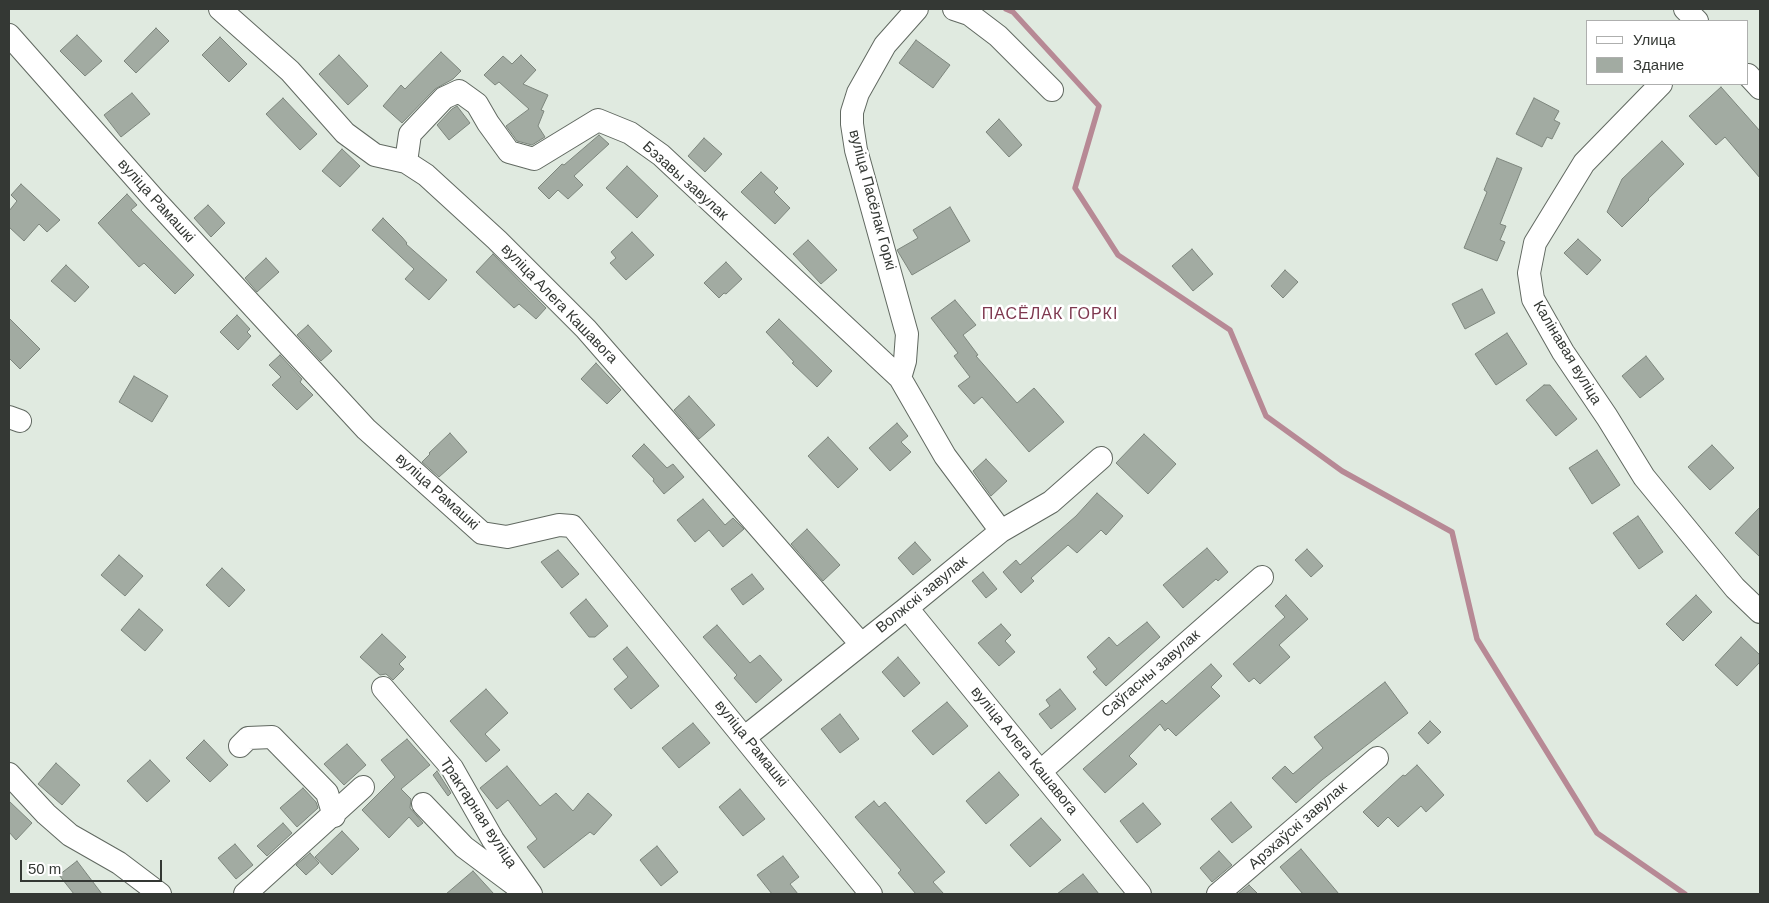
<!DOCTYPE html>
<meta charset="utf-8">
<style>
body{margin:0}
#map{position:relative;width:1769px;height:903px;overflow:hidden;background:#e0eae0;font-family:Helvetica,sans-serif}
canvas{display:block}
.frame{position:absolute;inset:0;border:10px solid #343834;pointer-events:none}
.legend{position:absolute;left:1586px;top:20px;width:162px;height:65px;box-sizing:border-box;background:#fff;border:1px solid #aeafae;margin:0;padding:6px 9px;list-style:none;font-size:15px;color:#343834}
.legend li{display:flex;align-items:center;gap:10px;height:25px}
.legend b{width:25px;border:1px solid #aeafae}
.scale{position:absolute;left:20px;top:860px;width:142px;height:22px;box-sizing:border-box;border:2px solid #343834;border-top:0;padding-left:6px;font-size:15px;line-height:18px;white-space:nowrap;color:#343834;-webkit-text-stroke:4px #fff;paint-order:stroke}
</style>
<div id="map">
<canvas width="1769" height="903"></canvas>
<div class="frame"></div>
<ul class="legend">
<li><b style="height:6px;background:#fff"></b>Улица</li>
<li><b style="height:14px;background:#a2aba2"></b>Здание</li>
</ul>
<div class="scale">50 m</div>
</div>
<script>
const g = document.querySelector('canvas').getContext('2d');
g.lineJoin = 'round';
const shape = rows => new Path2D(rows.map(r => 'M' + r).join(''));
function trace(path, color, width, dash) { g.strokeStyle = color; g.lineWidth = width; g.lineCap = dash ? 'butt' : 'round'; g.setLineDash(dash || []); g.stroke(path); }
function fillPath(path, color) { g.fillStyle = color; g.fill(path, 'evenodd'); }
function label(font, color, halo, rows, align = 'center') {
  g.font = font + ' Helvetica,sans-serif'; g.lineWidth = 5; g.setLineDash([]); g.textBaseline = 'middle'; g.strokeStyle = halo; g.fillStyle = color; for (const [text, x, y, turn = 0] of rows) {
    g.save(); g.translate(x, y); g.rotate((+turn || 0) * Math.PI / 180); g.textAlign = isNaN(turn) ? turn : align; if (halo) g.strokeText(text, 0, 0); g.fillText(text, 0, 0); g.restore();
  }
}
const stream = shape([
 [1006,9,1013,12,1099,106,1075,188,1118,255,1230,330,1266,416,1342,471,1452,532,1477,639,1597,833,1685,894]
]);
const building = shape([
 [156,28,169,41,136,73,124,61,156,28],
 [77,35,102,61,85,76,60,51,77,35],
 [220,37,247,64,229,82,202,55,220,37],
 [916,40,950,65,933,88,899,63,916,40],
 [441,52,461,71,453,79,435,89,402,123,383,106,401,85,405,89,441,52],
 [339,55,368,86,348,105,319,74,339,55],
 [521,55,536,70,523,84,548,95,541,110,544,111,538,126,545,137,532,145,517,141,506,126,529,109,499,82,495,85,484,75,503,56,512,64,521,55],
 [1721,87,1760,131,1760,178,1725,137,1716,145,1689,116,1721,87],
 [132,93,150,114,121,137,104,115,132,93],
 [283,98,317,134,300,150,266,114,283,98],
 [1534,98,1559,111,1554,120,1560,123,1552,139,1547,137,1542,147,1516,134,1534,98],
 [457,106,470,123,449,140,437,125,452,109,457,106],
 [999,119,1022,145,1009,157,986,132,999,119],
 [599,135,609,144,574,176,583,185,568,199,558,190,549,199,538,188,562,164,564,165,599,135],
 [704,138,722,154,705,172,688,156,704,138],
 [1662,141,1684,164,1648,199,1649,200,1622,227,1607,212,1622,179,1662,141],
 [342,149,360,166,340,187,322,171,342,149],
 [1497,158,1522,168,1500,224,1506,226,1500,240,1505,242,1497,261,1464,248,1487,192,1484,190,1497,158],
 [627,166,658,196,637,218,606,188,627,166],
 [761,172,778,188,774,192,790,208,775,224,741,192,761,172],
 [21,184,60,220,47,232,39,224,24,241,9,227,9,211,17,201,11,195,21,184],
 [127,194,137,205,131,210,194,275,175,294,144,263,139,267,98,223,127,194],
 [208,205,225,223,211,237,194,218,208,205],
 [950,207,970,241,912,275,897,250,918,238,913,230,950,207],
 [383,218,402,237,407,243,406,244,447,280,429,300,405,279,414,269,372,230,383,218],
 [632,232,654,255,626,280,610,263,616,258,611,252,632,232],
 [1578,239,1601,260,1587,275,1564,253,1578,239],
 [808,240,837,270,821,284,793,254,808,240],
 [1192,249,1213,274,1193,291,1172,266,1192,249],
 [493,254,546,308,536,319,519,304,514,308,476,272,493,254],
 [266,258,279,272,257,292,245,278,266,258],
 [726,262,742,279,726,294,724,293,719,298,704,283,726,262],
 [66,265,89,287,75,302,51,281,66,265],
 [1285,270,1298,282,1283,298,1271,286,1285,270],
 [1482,289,1495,313,1465,329,1452,304,1482,289],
 [955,300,976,325,963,335,978,355,976,356,1017,403,1034,388,1064,422,1029,452,982,397,974,404,958,386,970,377,954,356,958,353,931,318,955,300],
 [237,315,250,329,247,332,251,336,238,350,220,332,237,315],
 [9,318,40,349,20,369,9,358,9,318],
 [779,319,832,371,817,387,792,363,794,362,766,332,779,319],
 [308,325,332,351,321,361,297,335,308,325],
 [1507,333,1527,364,1496,385,1475,354,1507,333],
 [280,355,302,379,300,382,313,395,297,410,272,385,281,377,269,365,280,355],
 [1646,356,1664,379,1640,398,1622,376,1646,356],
 [596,363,621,390,607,404,581,379,596,363],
 [134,376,168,396,152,422,119,402,134,376],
 [1544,385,1550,385,1577,419,1556,436,1526,400,1544,385],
 [689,396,715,425,699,439,674,410,689,396],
 [897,423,908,436,901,442,911,452,890,471,869,448,897,423],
 [450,433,467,452,439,477,422,462,430,454,429,453,450,433],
 [1144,434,1176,464,1148,494,1116,463,1144,434],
 [828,437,858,469,838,488,808,456,828,437],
 [644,444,667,468,673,464,684,477,664,494,653,481,654,479,632,456,644,444],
 [1712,445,1734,468,1710,490,1688,467,1712,445],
 [1597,450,1620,485,1592,504,1569,468,1597,450],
 [986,459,1007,481,991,496,973,471,986,459],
 [1097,493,1123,516,1106,535,1101,530,1077,553,1068,545,1031,578,1034,581,1021,593,1003,572,1016,560,1020,565,1076,516,1097,493],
 [703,499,725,525,733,518,744,529,723,547,709,530,695,542,677,520,703,499],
 [1760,507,1760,557,1735,533,1760,507],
 [1638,516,1663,552,1639,569,1613,533,1638,516],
 [807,529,840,565,823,581,791,544,807,529],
 [915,542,931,560,913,575,898,558,915,542],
 [1207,548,1228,572,1218,581,1216,579,1183,608,1163,585,1207,548],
 [1307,549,1323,566,1311,577,1295,560,1307,549],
 [558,550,579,574,562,588,541,562,558,550],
 [119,555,143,576,125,596,101,575,119,555],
 [222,568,245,590,229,607,206,585,222,568],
 [983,572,997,589,986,598,972,581,983,572],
 [752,574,764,589,743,605,731,589,752,574],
 [1286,595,1308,619,1279,645,1290,657,1260,684,1254,678,1249,682,1233,664,1285,617,1275,606,1286,595],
 [1696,595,1712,612,1683,641,1666,624,1696,595],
 [586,599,608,626,595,637,589,637,570,613,586,599],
 [139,609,163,630,145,651,121,630,139,609],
 [1147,622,1160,637,1106,686,1093,672,1097,669,1087,657,1109,637,1117,646,1147,622],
 [1001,624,1011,635,1005,641,1015,652,999,666,978,643,1001,624],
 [717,625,750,663,760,655,782,680,756,703,734,678,737,675,703,637,717,625],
 [382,634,406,657,399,664,404,669,393,680,386,674,380,675,360,657,382,634],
 [1741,637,1760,655,1760,662,1737,686,1715,665,1741,637],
 [627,647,659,686,631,709,614,689,628,677,613,659,627,647],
 [898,657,920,683,904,697,882,672,898,657],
 [1211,664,1222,676,1211,687,1220,696,1176,736,1168,728,1165,731,1160,724,1129,756,1137,764,1105,793,1083,769,1162,700,1166,704,1211,664],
 [1385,682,1408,713,1322,780,1296,803,1272,778,1285,766,1293,774,1323,748,1314,737,1385,682],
 [486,689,508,713,485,734,500,750,486,762,450,721,486,689],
 [1060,689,1076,709,1051,729,1039,714,1050,706,1046,700,1060,689],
 [947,702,968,726,933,755,912,731,947,702],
 [840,714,859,739,840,753,821,729,840,714],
 [1430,721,1441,732,1428,744,1418,733,1430,721],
 [693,723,710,743,679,768,662,748,693,723],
 [407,739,430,765,401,789,411,799,410,808,423,823,418,827,409,817,389,838,362,810,395,777,381,760,407,739],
 [204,740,228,765,210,782,186,758,204,740],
 [347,744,366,765,344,785,324,764,347,744],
 [150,760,170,781,147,802,127,781,150,760],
 [56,763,80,785,62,805,38,784,56,763],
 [1417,765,1444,795,1426,812,1421,806,1398,827,1388,817,1378,827,1363,812,1403,775,1405,776,1417,765],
 [507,766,540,806,556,793,573,811,588,793,612,815,594,835,590,832,544,868,527,847,537,839,508,800,497,809,480,788,507,766],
 [437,771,451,793,448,796,433,775,437,771],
 [999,772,1019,795,986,824,966,801,999,772],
 [303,788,316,802,318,808,297,827,280,808,303,788],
 [740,789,765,819,743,836,719,807,740,789],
 [9,801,32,823,16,840,9,832,9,801],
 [874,801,879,807,885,802,945,872,933,882,944,894,916,894,898,873,901,870,855,817,874,801],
 [1231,802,1252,827,1232,843,1211,819,1231,802],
 [1143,803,1161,824,1137,843,1120,821,1143,803],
 [1041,818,1061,840,1030,867,1010,845,1041,818],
 [283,823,292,833,267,856,257,846,283,823],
 [342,831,359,849,332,875,315,857,342,831],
 [235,844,253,865,236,879,218,858,235,844],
 [657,846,678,872,661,886,640,860,657,846],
 [1301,849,1339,894,1303,894,1280,867,1301,849],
 [1219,851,1232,865,1212,882,1200,868,1219,851],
 [310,853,319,863,306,875,296,865,310,853],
 [783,856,799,877,790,884,798,894,772,894,757,875,783,856],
 [77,861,102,894,74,894,59,875,77,861],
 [473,871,494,894,446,894,473,871],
 [1083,874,1099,894,1057,894,1083,874],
 [1249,885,1258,894,1238,894,1249,885]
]);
const street = shape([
 [220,9,290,71,345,133,375,155,406,162,426,175,497,240,586,329,861,644],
 [954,9,969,14,998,36,1052,90],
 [1685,9,1697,21],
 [9,35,154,199,366,429,482,533,507,537,559,525,572,526,871,894],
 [1748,75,1760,88],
 [1661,84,1584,163,1535,243,1529,273,1533,299,1563,352,1607,417,1644,477,1735,588,1760,612],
 [406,162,410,134,444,98,459,91,477,104,488,123,509,152,534,159,598,120,630,133,661,155,900,378,945,456,1001,531],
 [900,378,905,361,907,334,856,150,852,124,852,112,858,93,885,45,917,9],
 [9,417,20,421],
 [907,608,1140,894],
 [383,688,452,768,493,840,531,894],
 [745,737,907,608,1001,531,1051,502,1101,458],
 [240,746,248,738,272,737,327,793,334,816],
 [1041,771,1262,577],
 [9,774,46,814,70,835,119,863,160,894],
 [423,804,464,847,519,888],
 [245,894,363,787],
 [1218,894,1377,758]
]);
const streetNames = [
 ["Бэзавы завулак",685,181,42],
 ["вуліца Пасёлак Горкі",872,200,75],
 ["вуліца Рамашкі",156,201,48],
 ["вуліца Алега Кашавога",559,304,46],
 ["Калінавая вуліца",1567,353,59],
 ["вуліца Рамашкі",437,492,42],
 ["Волжскі завулак",922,595,-39],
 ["Саўгасны завулак",1151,674,-41],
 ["вуліца Рамашкі",751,744,51],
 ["вуліца Алега Кашавога",1024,751,51],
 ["Трактарная вуліца",478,813,57],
 ["Арэхаўскі завулак",1298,826,-41]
];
const neighbourhoodNames = [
 ["ПАСЁЛАК ГОРКІ",1050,315]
];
trace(stream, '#b78995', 5.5);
fillPath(building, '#a2aba2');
trace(building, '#7d867d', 1);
trace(street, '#616961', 24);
trace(street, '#fff', 22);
label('15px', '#343834', '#fff', streetNames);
g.letterSpacing = '1px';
label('16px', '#7e384f', '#fff', neighbourhoodNames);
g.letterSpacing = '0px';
</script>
